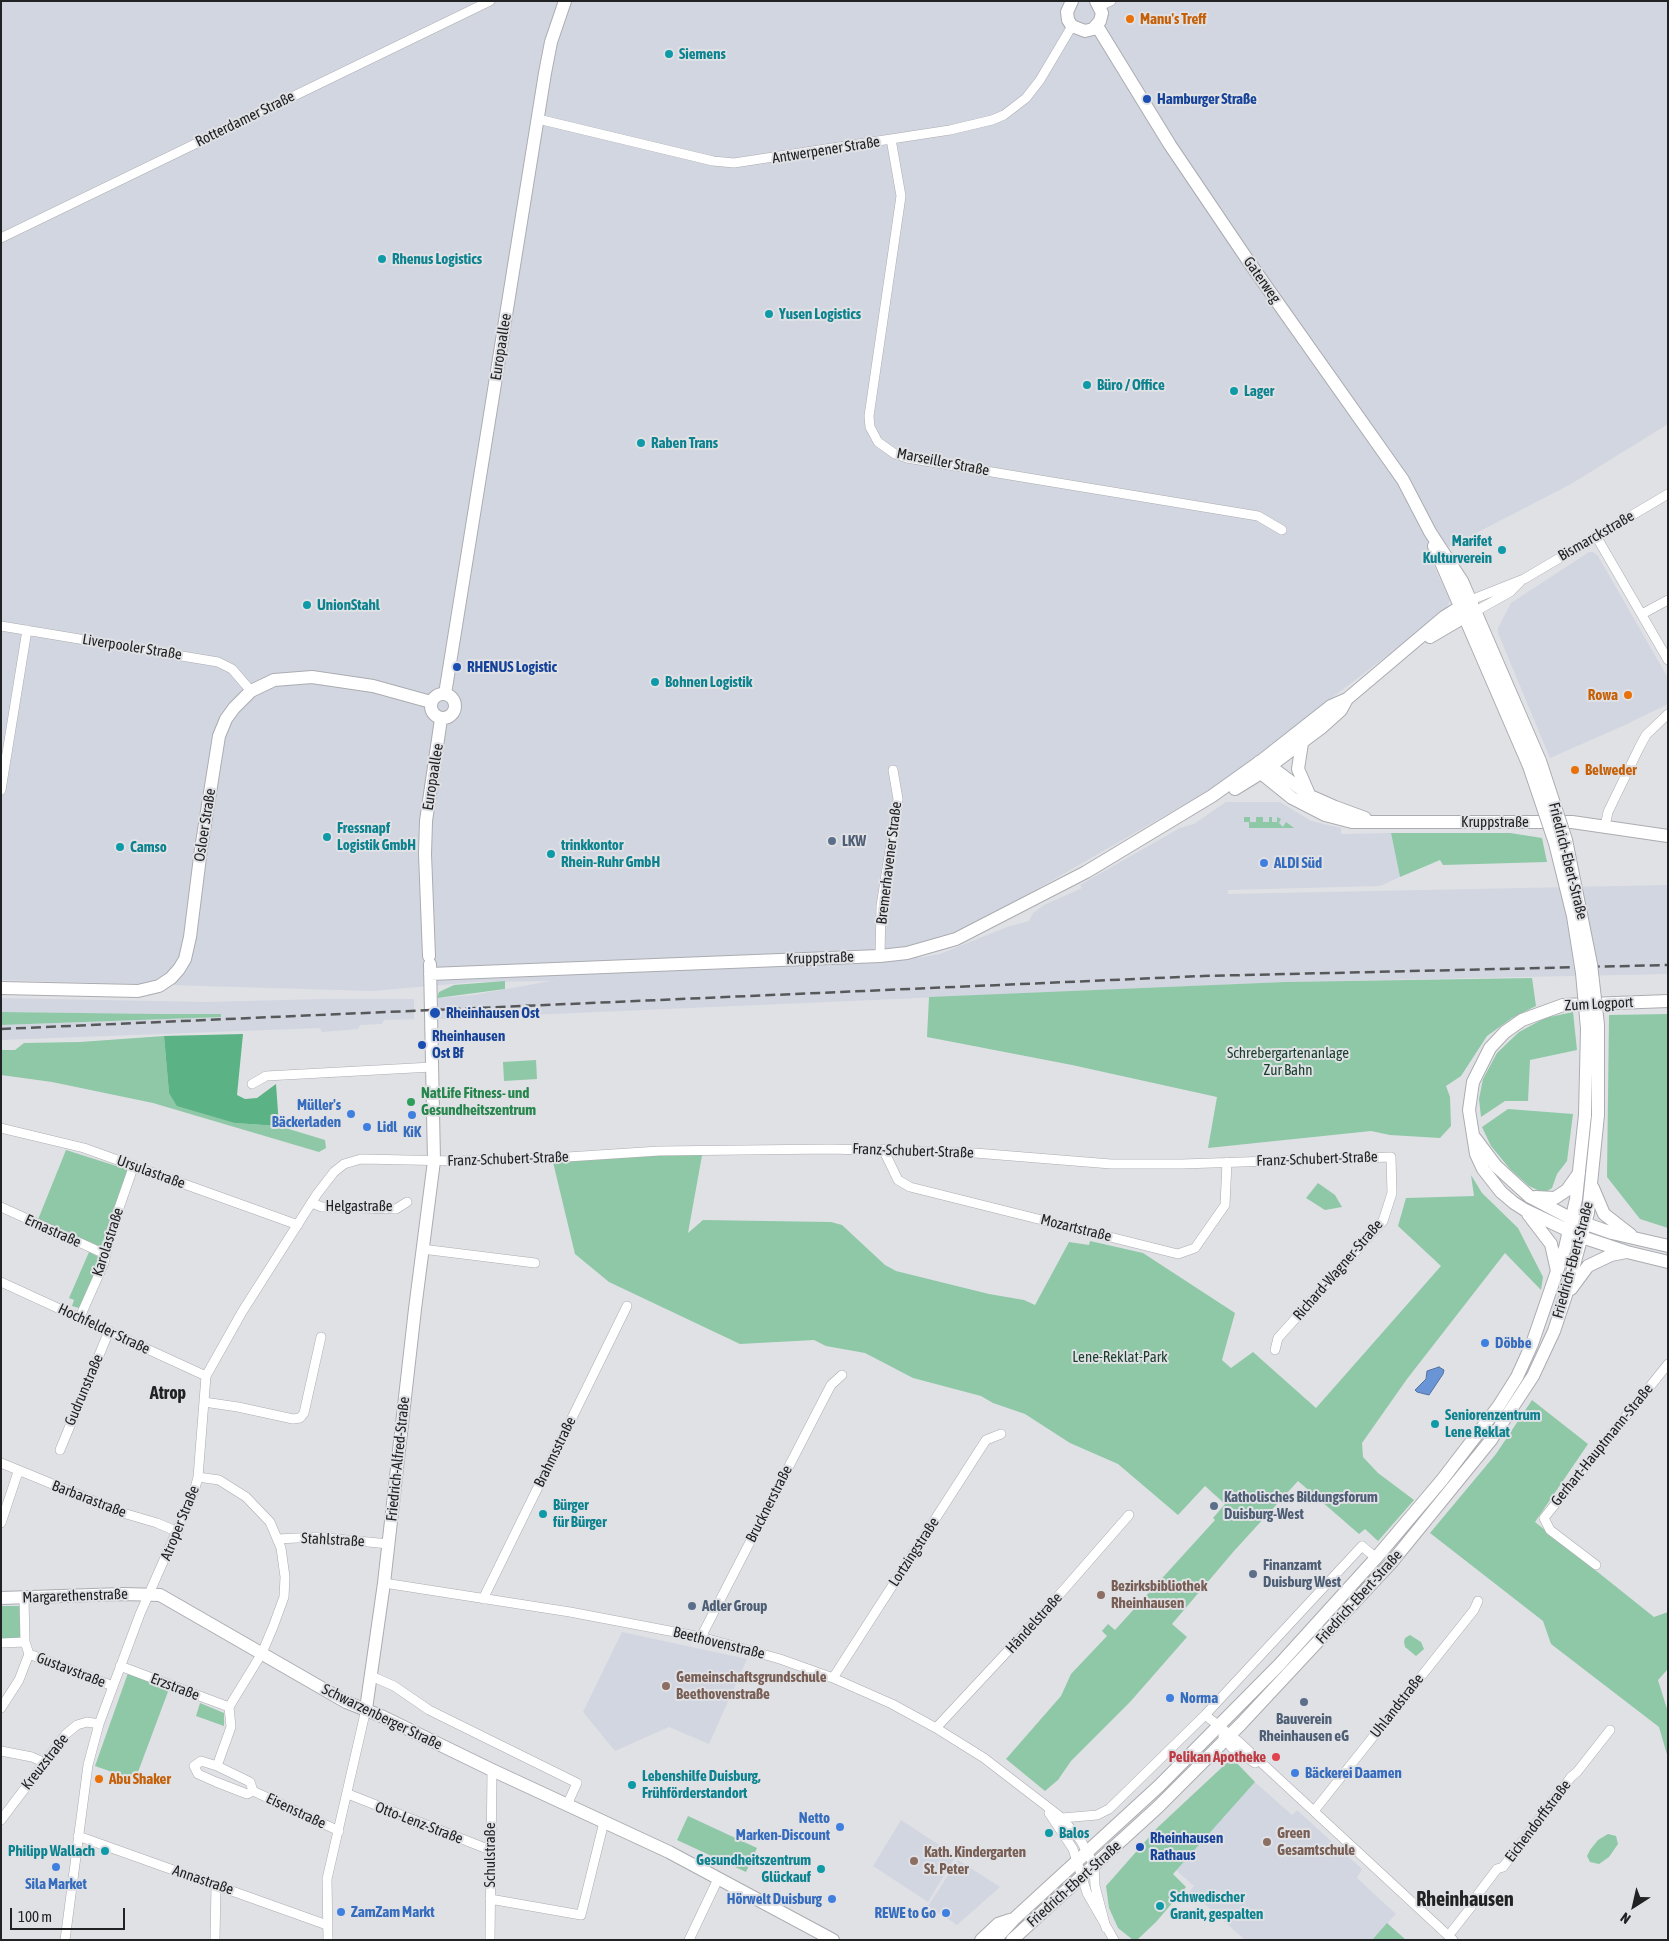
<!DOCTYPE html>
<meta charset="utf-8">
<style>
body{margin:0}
#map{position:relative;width:1669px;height:1941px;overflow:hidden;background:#e0e1e5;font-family:"Asap Condensed",sans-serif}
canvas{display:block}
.frame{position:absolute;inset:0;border:2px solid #212223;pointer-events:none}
.north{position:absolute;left:1609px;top:1881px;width:50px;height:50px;-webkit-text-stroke:4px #e0e1e5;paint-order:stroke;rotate:215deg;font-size:14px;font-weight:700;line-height:20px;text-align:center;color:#212223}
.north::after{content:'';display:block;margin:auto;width:18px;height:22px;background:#212223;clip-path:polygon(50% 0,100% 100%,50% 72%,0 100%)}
.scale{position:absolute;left:10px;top:1908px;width:115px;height:22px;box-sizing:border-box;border:2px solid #212223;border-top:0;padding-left:6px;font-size:15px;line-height:18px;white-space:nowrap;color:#212223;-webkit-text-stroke:4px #e0e1e5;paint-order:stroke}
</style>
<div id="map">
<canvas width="1669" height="1941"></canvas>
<div class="frame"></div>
<div class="north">N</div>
<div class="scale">100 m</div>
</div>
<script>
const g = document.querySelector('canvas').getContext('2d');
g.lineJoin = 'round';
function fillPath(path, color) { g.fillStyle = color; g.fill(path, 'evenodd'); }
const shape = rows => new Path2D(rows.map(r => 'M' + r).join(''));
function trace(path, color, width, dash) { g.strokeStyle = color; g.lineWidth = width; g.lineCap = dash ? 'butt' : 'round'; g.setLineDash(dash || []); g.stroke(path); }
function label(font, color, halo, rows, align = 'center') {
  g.font = font + ' "Asap Condensed",sans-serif'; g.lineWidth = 4; g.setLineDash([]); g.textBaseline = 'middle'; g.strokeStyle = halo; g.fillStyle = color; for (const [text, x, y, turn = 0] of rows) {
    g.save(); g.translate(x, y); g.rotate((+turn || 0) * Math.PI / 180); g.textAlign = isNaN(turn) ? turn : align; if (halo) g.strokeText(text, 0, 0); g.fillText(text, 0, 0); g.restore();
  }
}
const built = shape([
 [1,1,1668,1,1668,424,1571,484,1430,557,1450,601,1444,612,1218,785,917,958,940,954,1007,927,1029,921,1033,913,1044,905,1082,888,1080,885,1180,828,1194,824,1226,802,1280,802,1311,821,1341,828,1341,834,1391,833,1400,877,1380,886,1228,890,1228,894,1668,885,1668,974,1285,982,438,1019,438,998,473,995,551,981,475,982,372,991,1,980],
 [1589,552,1593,552,1598,556,1668,678,1668,704,1625,725,1550,758,1498,633,1498,628,1511,603],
 [1,998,205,1002,325,999,414,999,414,1019,384,1020,382,1024,360,1025,358,1029,322,1032,320,1028,1,1040,1,1025,220,1017,221,1015,1,1012],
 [622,1632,747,1659,709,1744,669,1727,615,1751,583,1712],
 [1255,1782,1292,1815,1297,1810,1362,1869,1357,1878,1396,1914,1372,1940,1245,1940,1190,1891,1194,1886,1176,1870],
 [901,1820,956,1856,928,1902,873,1866],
 [958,1860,1000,1887,957,1925,928,1906]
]);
const green = shape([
 [1244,817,1250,817,1250,822,1256,822,1256,817,1263,817,1263,822,1269,822,1269,817,1272,817,1272,822,1277,822,1277,817,1281,819,1279,823,1283,827,1286,822,1294,828,1249,828,1249,822,1244,822],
 [1391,833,1510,833,1542,838,1547,862,1443,865,1440,860,1400,877],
 [1532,978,1536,1006,1512,1018,1487,1036,1461,1076,1446,1086,1450,1097,1451,1126,1440,1138,1390,1135,1371,1131,1208,1148,1217,1097,1072,1065,927,1037,929,997,1285,982],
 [505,981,505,989,437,998,439,992,454,985],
 [1,1012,159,1014,221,1014,221,1017,1,1025],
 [1573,1012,1577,1050,1530,1060,1528,1101,1505,1101,1481,1117,1479,1099,1483,1079,1497,1053,1519,1032,1545,1018],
 [1668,1014,1668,1228,1640,1219,1607,1177,1609,1015],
 [164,1036,169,1093,235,1123,279,1126,325,1140,326,1148,319,1152,153,1103,52,1082,1,1075,1,1050,15,1050,24,1043,80,1042],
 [536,1060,537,1079,504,1081,503,1062],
 [1508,1109,1573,1114,1567,1161,1557,1174,1552,1188,1544,1193,1529,1186,1510,1169,1491,1146,1482,1127],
 [66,1150,129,1170,100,1249,37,1222],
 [703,1150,688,1233,703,1220,831,1222,842,1225,885,1265,896,1271,989,1294,1024,1300,1035,1305,1069,1242,1089,1245,1090,1241,1143,1253,1235,1313,1222,1360,1231,1368,1253,1352,1316,1408,1441,1266,1398,1226,1406,1198,1474,1196,1471,1175,1482,1193,1518,1228,1543,1277,1541,1290,1505,1253,1407,1379,1362,1443,1363,1457,1378,1473,1414,1500,1378,1541,1365,1529,1359,1534,1298,1481,1234,1551,1172,1624,1187,1637,1130,1702,1071,1761,1058,1780,1045,1791,1006,1759,1061,1696,1071,1674,1107,1636,1102,1631,1108,1624,1115,1630,1215,1520,1213,1518,1225,1504,1205,1486,1178,1515,1118,1464,1070,1443,1025,1414,993,1403,981,1396,913,1378,865,1353,826,1346,814,1340,740,1344,609,1282,575,1254,552,1158],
 [1318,1183,1335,1195,1342,1207,1325,1210,1306,1198],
 [89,1252,99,1257,100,1261,79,1308,72,1306,74,1300,69,1298],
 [1532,1400,1588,1444,1535,1522,1654,1617,1668,1612,1668,1669,1658,1680,1668,1712,1668,1758,1659,1727,1551,1644,1543,1621,1430,1533,1496,1454],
 [1,1606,21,1606,20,1639,1,1641],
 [1410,1635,1421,1642,1424,1649,1416,1656,1405,1647,1404,1642,1405,1638],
 [128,1673,169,1689,135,1780,95,1766],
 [200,1703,224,1713,224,1726,196,1716],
 [1232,1758,1255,1782,1173,1874,1186,1887,1156,1922,1137,1940,1133,1940,1118,1928,1109,1908,1106,1886,1157,1828],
 [688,1816,757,1848,746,1872,677,1840],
 [1608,1834,1616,1836,1618,1844,1609,1857,1599,1864,1590,1862,1587,1856,1590,1850,1598,1840],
 [1387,1923,1406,1940,1372,1940]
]);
const forest = shape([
 [243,1034,237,1095,245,1099,257,1098,276,1084,279,1126,235,1123,177,1106,169,1093,164,1036]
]);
const water = shape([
 [1439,1367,1444,1370,1443,1374,1429,1395,1417,1392,1415,1390,1426,1379,1427,1371,1439,1367]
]);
const street = shape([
 [1100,6,1111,1],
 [538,119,713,161,734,163,950,130,992,120,1004,115,1026,98,1040,80,1072,26],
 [891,139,901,196,869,416,870,427,878,442,895,454,907,458,1258,516,1282,530],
 [1,238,490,1],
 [1596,536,1668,660],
 [1471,600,1524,579,1668,494],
 [1476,611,1510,592,1520,582],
 [1642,614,1668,600],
 [1,626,218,662,232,669,251,691],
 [1,790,27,630],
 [1605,826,1608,812,1639,748,1646,735,1668,714],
 [880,956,881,906,898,799,893,770],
 [252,1084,266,1076,432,1067],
 [1,1128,84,1148,298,1225],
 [883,1149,898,1180,910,1187,1178,1254,1195,1248,1225,1205,1227,1162],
 [312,1203,322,1207,396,1209,407,1202],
 [1,1207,105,1254],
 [422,1249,535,1263],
 [1,1282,206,1376],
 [80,1317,104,1263,111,1231,134,1165],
 [204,1402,238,1407,293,1419,300,1418,304,1413,321,1337],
 [60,1450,109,1331],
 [1,1463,123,1513,157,1523,178,1532],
 [198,1477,219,1480,246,1497,270,1522,281,1548,285,1577,284,1597,273,1627,262,1653,229,1707,231,1727,217,1766],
 [1,1523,18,1472],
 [278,1539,316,1537,389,1544],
 [1596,1565,1550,1530,1544,1518,1668,1364],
 [384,1583,570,1612,701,1637,780,1659,833,1678,892,1704,936,1728,984,1758,1062,1818,1081,1841,1094,1865,1095,1886,1106,1928],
 [24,1598,25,1642,29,1654],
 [483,1599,627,1306],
 [701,1637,819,1408,831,1385,842,1375],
 [1,1643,25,1642],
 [29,1654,113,1686],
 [120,1666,229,1707],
 [371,1676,394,1686,429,1710,577,1783,567,1805],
 [833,1678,986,1440,1001,1434],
 [1,1708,19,1680,29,1654],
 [1205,1715,1238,1741,1453,1940],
 [936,1728,1046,1610,1129,1515],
 [1223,1736,1232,1748,1255,1763],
 [1,1751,32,1757,43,1762],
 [253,1791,247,1794,216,1782,198,1774,194,1766,201,1761,217,1766,250,1782,253,1791,339,1831],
 [348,1794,490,1850],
 [1314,1811,1474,1610,1478,1601],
 [1049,1813,1073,1849,1087,1893,1114,1940],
 [1062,1818,1097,1815,1109,1809,1205,1715,1362,1546,1376,1558],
 [1,1820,66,1734,77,1725,87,1722,99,1724],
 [78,1836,327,1925],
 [490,1899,581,1915,604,1822],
 [1449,1935,1471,1907,1478,1894,1497,1869,1503,1867,1571,1777,1577,1772,1610,1730],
 [65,1940,88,1765,99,1724,140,1614,194,1492,198,1477,206,1376,242,1312,317,1194,334,1172,344,1164,361,1159,455,1161,552,1158,659,1151,830,1149,975,1153,1111,1164,1182,1164,1391,1157,1392,1193,1383,1221,1278,1338,1275,1350],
 [215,1940,216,1885],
 [328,1940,327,1879,366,1709],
 [490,1940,492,1770],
 [689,1940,718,1879]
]);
const secondary = shape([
 [1072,1,1067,12,1068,20,1072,26,1085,31,1093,29,1100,21,1102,13,1096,1],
 [1097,26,1170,145,1249,262,1403,480,1430,532,1462,581,1540,761],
 [1434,546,1529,766],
 [1430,637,1471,613],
 '431 706a12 12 0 1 1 24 0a12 12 0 1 1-24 0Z',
 [445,694,545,73,551,42,565,1],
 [1302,743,1298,769,1308,792],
 [1259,762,1261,773,1292,798,1325,815,1352,822,1572,822,1668,836],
 [1266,763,1310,796,1335,807,1365,818],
 [1235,789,1261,773,1321,728,1341,710,1347,699],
 [429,956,425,854,426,821,441,719],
 [430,974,880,956,907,953,956,939,1086,872,1212,796,1261,761,1331,706,1347,699,1444,617,1471,600],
 [1,988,138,991,159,986,171,978,179,969,185,959,190,937,201,849,219,736,226,719,234,708,251,691,274,680,312,677,373,686,431,702],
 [1668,1001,1563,1005,1522,1020,1505,1032,1490,1048,1473,1082,1469,1110,1476,1154,1483,1169,1501,1192,1514,1203,1525,1210,1582,1237,1627,1252,1668,1262],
 [1475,1138,1496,1166,1530,1197,1572,1219,1612,1233,1668,1246],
 [1593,1188,1604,1214,1631,1235],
 [1535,1197,1555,1198,1567,1190,1579,1173],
 [1528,1214,1551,1244,1557,1271],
 [1571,1289,1588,1266,1611,1255,1626,1252],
 [1,1598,123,1594,160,1595,346,1702,381,1716,492,1770,669,1852,833,1940],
 [366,1709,384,1583,415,1309,434,1161,430,964],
 [981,1940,998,1924,1010,1920],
 [995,1940,1015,1918,1159,1786,1279,1665,1376,1558,1442,1480,1498,1407,1517,1377,1532,1344,1565,1248,1576,1199,1585,1115],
 [1012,1940,1158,1807,1241,1724,1391,1563,1491,1440,1533,1376,1554,1331,1566,1295,1588,1213,1598,1115]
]);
const rail = shape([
 [1,1029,1203,976,1668,965]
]);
const secondaryBridge = shape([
 [1540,761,1566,840,1591,964,1598,1025,1598,1115],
 [1529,766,1555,843,1573,916,1582,973,1587,1029,1585,1115]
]);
const markers = [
 [1130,19,5,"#e8710a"],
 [669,54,5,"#0f9aa8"],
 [1147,99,5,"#1a4fb4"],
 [382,259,5,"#0f9aa8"],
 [769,314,5,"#0f9aa8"],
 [1087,385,5,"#0f9aa8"],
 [1234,391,5,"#0f9aa8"],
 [641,443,5,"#0f9aa8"],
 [1502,550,5,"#0f9aa8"],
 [307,605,5,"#0f9aa8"],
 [457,667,5,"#1a4fb4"],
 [655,682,5,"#0f9aa8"],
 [1628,695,5,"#e8710a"],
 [1575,770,5,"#e8710a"],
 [327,837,5,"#0f9aa8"],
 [832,841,5,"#5c6f8a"],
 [120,847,5,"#0f9aa8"],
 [551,854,5,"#0f9aa8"],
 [1264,863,5,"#3f7fe0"],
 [435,1013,6,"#1a4fb4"],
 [422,1045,5,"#1a4fb4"],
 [411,1102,5,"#2e9e5b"],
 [351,1114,5,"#3f7fe0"],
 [412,1115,5,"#3f7fe0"],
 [367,1127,5,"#3f7fe0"],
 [1485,1343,5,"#3f7fe0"],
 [1435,1424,5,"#0f9aa8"],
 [1214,1506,5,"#5c6f8a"],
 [543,1514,5,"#0f9aa8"],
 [1253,1574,5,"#5c6f8a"],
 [1101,1595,5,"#8d6e63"],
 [692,1606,5,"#5c6f8a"],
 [666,1686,5,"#8d6e63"],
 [1170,1698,5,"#3f7fe0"],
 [1304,1702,5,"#5c6f8a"],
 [1276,1757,5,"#e0444e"],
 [1295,1773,5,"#3f7fe0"],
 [99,1779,5,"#e8710a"],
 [632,1785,5,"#0f9aa8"],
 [840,1827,5,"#3f7fe0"],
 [1049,1833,5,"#0f9aa8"],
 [1267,1842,5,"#8d6e63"],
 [1140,1847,5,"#1a4fb4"],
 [105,1851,5,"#0f9aa8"],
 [914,1861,5,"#8d6e63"],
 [56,1867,5,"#3f7fe0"],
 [821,1869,5,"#0f9aa8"],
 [832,1899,5,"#3f7fe0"],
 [1160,1906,5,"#0f9aa8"],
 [341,1912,5,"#3f7fe0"],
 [946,1913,5,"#3f7fe0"]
];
const foodNames = [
 ["Manu's Treff",1140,19],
 ["Rowa",1618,695,"right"],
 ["Belweder",1585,770],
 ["Abu Shaker",109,1779]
];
const cultureNames = [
 ["Siemens",679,54],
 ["Rhenus Logistics",392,259],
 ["Yusen Logistics",779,314],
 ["Büro / Office",1097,385],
 ["Lager",1244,391],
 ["Raben Trans",651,443],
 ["Marifet",1492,541,"right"],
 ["Kulturverein",1492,558,"right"],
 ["UnionStahl",317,605],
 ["Bohnen Logistik",665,682],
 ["Fressnapf",337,828],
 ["Logistik GmbH",337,845],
 ["trinkkontor",561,845],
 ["Rhein-Ruhr GmbH",561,862],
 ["Camso",130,847],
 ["Seniorenzentrum",1445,1415],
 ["Lene Reklat",1445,1432],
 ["Bürger",553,1505],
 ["für Bürger",553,1522],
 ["Lebenshilfe Duisburg,",642,1776],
 ["Frühförderstandort",642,1793],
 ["Balos",1059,1833],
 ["Philipp Wallach",95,1851,"right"],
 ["Gesundheitszentrum",811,1860,"right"],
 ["Glückauf",811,1877,"right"],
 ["Schwedischer",1170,1897],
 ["Granit, gespalten",1170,1914]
];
const transitNames = [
 ["Hamburger Straße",1157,99],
 ["RHENUS Logistic",467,667],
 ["Rheinhausen Ost",446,1013],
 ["Rheinhausen",432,1036],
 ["Ost Bf",432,1053],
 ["Rheinhausen",1150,1838],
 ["Rathaus",1150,1855]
];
const streetNames = [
 ["Rotterdamer Straße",245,119,-26],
 ["Antwerpener Straße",826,150,-9],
 ["Gaterweg",1262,280,55],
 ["Europaallee",501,347,-81],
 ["Marseiller Straße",943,462,11],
 ["Bismarckstraße",1596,536,-30],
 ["Liverpooler Straße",132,647,9],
 ["Europaallee",433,777,-81],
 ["Kruppstraße",1495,822],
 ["Osloer Straße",205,825,-81],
 ["Friedrich-Ebert-Straße",1568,861,76],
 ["Bremerhavener Straße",889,863,-83],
 ["Kruppstraße",820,958,-2],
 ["Zum Logport",1599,1004,-3],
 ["Franz-Schubert-Straße",913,1151,2],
 ["Franz-Schubert-Straße",508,1159,-2],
 ["Franz-Schubert-Straße",1317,1159,-2],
 ["Ursulastraße",151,1172,20],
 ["Helgastraße",359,1206],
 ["Mozartstraße",1076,1228,14],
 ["Ernastraße",53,1231,24],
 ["Karolastraße",108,1242,-72],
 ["Friedrich-Ebert-Straße",1573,1260,-75],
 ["Richard-Wagner-Straße",1338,1270,-49],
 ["Hochfelder Straße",104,1329,25],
 ["Gudrunstraße",84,1390,-67],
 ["Gerhart-Hauptmann-Straße",1602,1445,-51],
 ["Brahmsstraße",555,1452,-64],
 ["Friedrich-Alfred-Straße",398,1459,-84],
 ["Barbarastraße",89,1499,21],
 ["Brucknerstraße",769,1504,-63],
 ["Atroper Straße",180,1523,-68],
 ["Stahlstraße",333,1540,3],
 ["Lortzingstraße",914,1552,-57],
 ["Margarethenstraße",75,1596,-2],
 ["Friedrich-Ebert-Straße",1359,1597,-48],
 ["Händelstraße",1034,1623,-48],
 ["Beethovenstraße",719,1643,14],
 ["Gustavstraße",71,1670,21],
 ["Erzstraße",175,1687,21],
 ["Uhlandstraße",1397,1706,-52],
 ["Schwarzenberger Straße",382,1717,26],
 ["Kreuzstraße",45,1762,-52],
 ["Eisenstraße",296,1811,25],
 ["Eichendorffstraße",1538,1821,-53],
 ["Otto-Lenz-Straße",419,1823,21],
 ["Schulstraße",490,1855,-90],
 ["Annastraße",203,1880,19],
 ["Friedrich-Ebert-Straße",1074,1884,-42]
];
const serviceNames = [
 ["LKW",842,841],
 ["Katholisches Bildungsforum",1224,1497],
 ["Duisburg-West",1224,1514],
 ["Finanzamt",1263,1565],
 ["Duisburg West",1263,1582],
 ["Adler Group",702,1606],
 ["Bauverein",1304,1719,"center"],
 ["Rheinhausen eG",1304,1736,"center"]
];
const shopNames = [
 ["ALDI Süd",1274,863],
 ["Müller's",341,1105,"right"],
 ["Bäckerladen",341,1122,"right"],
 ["Lidl",377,1127],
 ["KiK",412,1132,"center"],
 ["Döbbe",1495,1343],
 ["Norma",1180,1698],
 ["Bäckerei Daamen",1305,1773],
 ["Netto",830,1818,"right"],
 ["Marken-Discount",830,1835,"right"],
 ["Sila Market",56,1884,"center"],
 ["Hörwelt Duisburg",822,1899,"right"],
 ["ZamZam Markt",351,1912],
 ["REWE to Go",936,1913,"right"]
];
const parkNames = [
 ["Schrebergartenanlage",1288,1053],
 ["Zur Bahn",1288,1070],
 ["Lene-Reklat-Park",1120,1357]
];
const leisureNames = [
 ["NatLife Fitness- und",421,1093],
 ["Gesundheitszentrum",421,1110]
];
const educationNames = [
 ["Bezirksbibliothek",1111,1586],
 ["Rheinhausen",1111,1603],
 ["Gemeinschaftsgrundschule",676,1677],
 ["Beethovenstraße",676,1694],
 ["Green",1277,1833],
 ["Gesamtschule",1277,1850],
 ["Kath. Kindergarten",924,1852],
 ["St. Peter",924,1869]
];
const healthNames = [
 ["Pelikan Apotheke",1266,1757]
];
const quarterNames = [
 ["Atrop",168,1393]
];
const districtNames = [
 ["Rheinhausen",1465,1900]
];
fillPath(built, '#d2d6e1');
fillPath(green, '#8ec8a7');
fillPath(forest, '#5ab285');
fillPath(water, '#6995d6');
trace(water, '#5372a0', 1);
trace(street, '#abacb1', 10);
trace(secondary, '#abacb1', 14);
trace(street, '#fff', 9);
trace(secondary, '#fff', 12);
trace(rail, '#57585a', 2.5, [10, 5]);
trace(secondaryBridge, '#abacb1', 14, []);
trace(secondaryBridge, '#fff', 12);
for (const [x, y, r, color] of markers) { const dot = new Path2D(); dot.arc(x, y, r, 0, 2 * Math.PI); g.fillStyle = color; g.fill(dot); trace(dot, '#e0e1e5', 2); }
label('bold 15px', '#c56008', '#e0e1e5', foodNames, 'left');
label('bold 15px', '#0d838f', '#e0e1e5', cultureNames, 'left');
label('bold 15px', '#164399', '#e0e1e5', transitNames, 'left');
label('15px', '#212223', '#e0e1e5', streetNames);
label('bold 15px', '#4e5e75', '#e0e1e5', serviceNames, 'left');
label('bold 15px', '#366cbe', '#e0e1e5', shopNames, 'left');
label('15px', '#183e2b', '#e0e1e5', parkNames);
label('bold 15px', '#27864d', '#e0e1e5', leisureNames, 'left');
label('bold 15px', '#785e54', '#e0e1e5', educationNames, 'left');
label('bold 15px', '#be3a42', '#e0e1e5', healthNames, 'right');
label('bold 18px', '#212223', '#e0e1e5', quarterNames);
label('bold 20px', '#212223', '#e0e1e5', districtNames);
</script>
